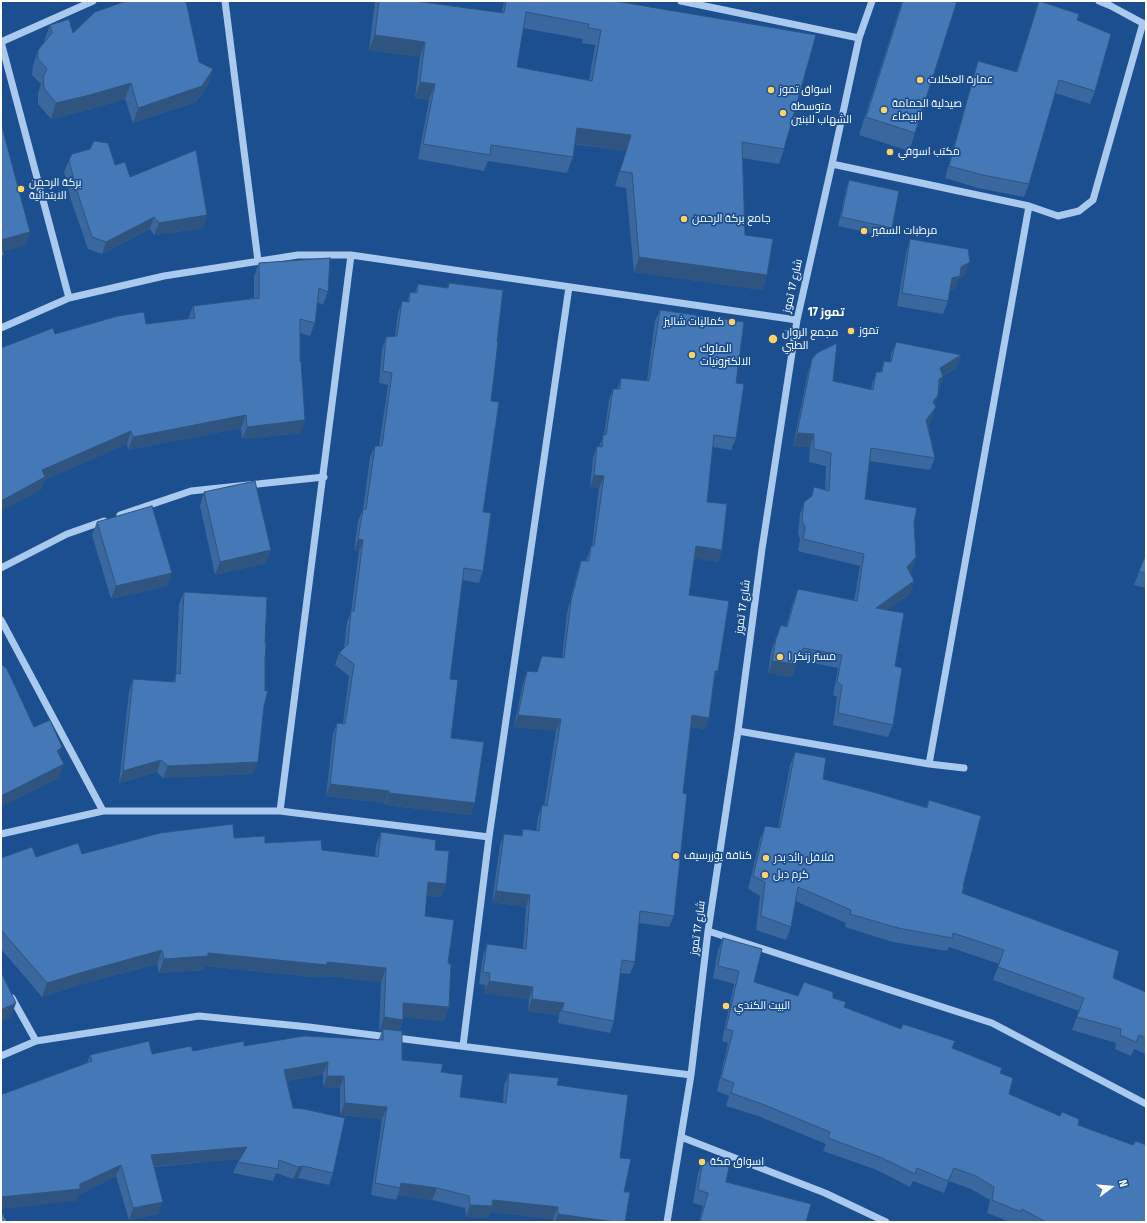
<!DOCTYPE html>
<meta charset="utf-8">
<style>
body{margin:0}
#map{position:relative;width:1147px;height:1223px;overflow:hidden;background:#1b4f8f;font-family:"Fira Sans Condensed",sans-serif}
canvas{display:block}
.frame{position:absolute;inset:0;border:2px solid #fff;pointer-events:none}
.north{position:absolute;left:1091px;top:1167px;width:40px;height:40px;-webkit-text-stroke:3px #1b4f8f;paint-order:stroke;rotate:74deg;font-size:11px;font-weight:700;line-height:16px;text-align:center;color:#fff}
.north::after{content:'';display:block;margin:auto;width:14px;height:18px;background:#fff;clip-path:polygon(50% 0,100% 100%,50% 72%,0 100%)}
</style>
<div id="map">
<canvas width="1147" height="1223"></canvas>
<div class="frame"></div>
<div class="north">N</div>
</div>
<script>
const g = document.querySelector('canvas').getContext('2d');
g.lineJoin = 'round';
const shape = rows => new Path2D(rows.map(r => 'M' + r).join(''));
function trace(path, color, width, dash) { g.strokeStyle = color; g.lineWidth = width; g.lineCap = dash ? 'butt' : 'round'; g.setLineDash(dash || []); g.stroke(path); }
function fillPath(path, color) { g.fillStyle = color; g.fill(path, 'evenodd'); }
function label(font, color, halo, rows, align = 'center') {
  g.font = font + ' "Fira Sans Condensed",Cairo,sans-serif'; g.lineWidth = 3.5; g.setLineDash([]); g.textBaseline = 'middle'; g.strokeStyle = halo; g.fillStyle = color; for (const [text, x, y, turn = 0] of rows) {
    g.save(); g.translate(x, y); g.rotate((+turn || 0) * Math.PI / 180); g.textAlign = isNaN(turn) ? turn : align; if (halo) g.strokeText(text, 0, 0); g.fillText(text, 0, 0); g.restore();
  }
}
const minor = shape([
 [225,1,258,261],
 [681,1,859,38],
 [1099,1,1111,6,1146,25],
 [1,42,69,298],
 [1,42,93,1],
 [832,164,1029,206,1058,216,1079,211,1093,200,1143,23],
 [1,328,69,298,164,276,298,255,351,255,797,320],
 [120,515,191,491,324,477],
 [1,568,67,534,104,521],
 [1,620,103,811],
 [738,731,929,764,964,768],
 [929,764,1029,206],
 [280,811,351,255],
 [1,834,103,811,280,811,489,837],
 [708,931,992,1023,1146,1104],
 [12,998,36,1041],
 [463,1046,489,837,569,287],
 [1,1056,36,1041,199,1016,309,1027,691,1075],
 [681,1137,825,1193,886,1222],
 [667,1222,691,1075,708,931,738,731,762,549,797,320,832,164,859,38,872,1]
]);
const wall = shape([
 [375,1,415,1,502,13,504,1,599,1,604,2,604,1,615,1,784,149,779,164,742,158,745,235,767,275,762,290,634,272,626,188,615,186,626,151,574,144,573,157,567,173,488,161,484,171,418,159,429,100,415,98,420,57,369,50],
 [523,28,583,39,582,43,595,45,589,80,517,67],
 [902,1,957,1,915,133,909,151,859,135],
 [1039,1,1077,20,1095,91,1090,104,1055,93,1029,184,1024,197,978,188,945,178,974,74,978,61,1016,72],
 [50,25,73,33,199,62,213,69,208,85,196,102,133,123,125,99,84,111,51,119,38,104,38,93,41,84,32,75,33,65,38,50,45,42,44,41],
 [69,160,115,165,130,177,207,215,203,228,154,235,150,229,102,254,88,249,71,200,64,172],
 [849,180,892,228,888,237,838,226,846,189],
 [910,239,965,275,958,279,955,289,950,290,948,301,943,314,897,306,906,253],
 [330,258,328,292,323,305,317,302,315,323,310,336,300,333,301,433,242,439,241,428,128,450,127,444,44,480,41,490,55,334,146,324,188,319,193,306,254,298,254,276,259,263],
 [449,283,491,401,483,512,483,571,479,583,462,580,450,679,451,738,471,815,385,805,385,803,326,796,333,734,337,723,343,723,349,676,335,665,339,653,344,647,347,622,351,612,359,551,354,551,358,521,363,509,370,457,375,446,379,446,388,385,379,383,382,349,386,337,395,336,398,313,402,301,407,302,410,292,415,292,418,284,447,288],
 [660,310,736,383,736,438,731,450,713,447,707,502,722,550,718,562,694,558,689,595,714,683,705,729,691,727,683,793,674,916,669,927,639,923,635,962,630,974,620,973,614,1021,610,1033,558,1023,559,1015,528,1011,529,999,484,993,486,985,479,984,483,956,487,944,523,949,526,907,492,902,500,845,504,834,521,836,523,829,536,831,538,817,542,805,544,806,556,731,514,727,523,683,527,671,537,672,542,656,562,658,567,613,577,573,581,561,586,561,591,546,592,546,599,488,590,487,593,458,597,446,599,446,604,435,609,400,613,389,617,389,621,378,647,381,655,321],
 [896,342,961,355,956,368,943,376,943,377,939,389,938,395,935,405,931,420,928,425,935,458,930,470,869,461,865,499,914,522,916,557,912,570,910,572,914,581,910,594,887,610,895,666,893,725,888,737,833,725,837,697,833,695,838,668,798,660,792,677,768,673,771,652,776,637,786,626,793,602,798,589,854,601,860,566,798,551,800,540,798,533,800,514,804,502,811,497,814,487,825,490,826,466,809,462,810,447,793,446,808,372,812,359,833,381,871,390,872,384,876,372,881,372,884,361,890,362,891,354],
 [204,492,266,563,215,575,200,506],
 [97,522,172,573,167,586,111,599,92,535],
 [1146,554,1146,588,1134,585],
 [184,592,265,642,264,706,253,774,163,778,157,772,119,783,129,691,133,679,173,682,176,675,179,604],
 [795,752,823,779,926,807,929,800,963,886,962,893,1113,978,1146,992,1146,1054,1134,1049,1131,1056,1115,1049,1116,1043,1072,1030,1079,1011,993,980,999,964,949,947,947,951,893,942,845,927,846,923,795,901,791,927,786,940,756,930,760,896,748,889,760,839,765,826,778,828,790,765],
 [381,832,435,850,446,884,441,897,427,896,425,916,448,963,449,1007,444,1021,403,1017,403,1020,399,1031,402,1060,441,1072,460,1097,503,1103,504,1085,509,1073,557,1085,620,1158,624,1192,625,1222,553,1222,553,1219,490,1212,488,1218,466,1217,465,1208,432,1200,398,1195,396,1200,371,1195,382,1119,340,1115,340,1088,323,1087,323,1074,287,1081,293,1108,333,1173,329,1185,298,1178,293,1179,276,1173,273,1181,233,1173,239,1159,154,1167,158,1214,129,1220,116,1176,78,1195,76,1201,3,1094,87,1063,90,1055,152,1054,244,1046,379,1039,382,1031,379,1031,381,982,323,976,322,978,205,966,204,970,159,973,157,964,85,983,42,997,1,949,1,858,36,857,82,854,234,838,265,843,322,850,375,857,376,845],
 [723,938,754,982,798,996,833,998,844,1007,952,1048,1000,1073,1009,1094,1078,1125,1146,1222,1010,1222,987,1213,990,1200,971,1189,949,1181,944,1193,913,1181,910,1187,877,1170,823,1151,826,1144,758,1116,726,1106,729,1096,717,1091,728,1043,722,1041,734,984,713,978,718,950],
 [703,1160,726,1182,806,1222,699,1222,703,1206,693,1203,698,1173]
]);
const shadedWall = shape([
 [375,35,425,42,420,57,369,50],
 [213,69,208,85,196,102,133,123,138,108],
 [420,82,435,84,429,100,415,98],
 [131,83,125,99,84,111,51,119,56,103],
 [577,128,631,135,626,151,571,143],
 [207,215,203,228,154,235,159,223],
 [154,217,150,229,102,254,106,242],
 [30,232,26,246,1,252,1,240],
 [4,255,1,264,1,256],
 [639,257,767,275,762,290,634,272],
 [970,262,965,275,958,279,955,289,947,291,952,278,961,267],
 [961,355,956,368,935,380,940,368],
 [943,377,938,390,939,379],
 [938,395,934,408,933,402],
 [936,407,931,420,922,432,926,420],
 [246,415,241,428,128,450,133,437],
 [305,420,301,433,242,439,247,427],
 [131,431,127,444,44,480,41,490,1,511,1,501,42,470],
 [797,433,814,434,810,447,793,446],
 [594,475,604,476,599,488,590,487],
 [358,539,363,540,359,551,354,551],
 [696,546,722,550,718,562,692,558],
 [271,550,266,563,215,575,220,562],
 [916,557,912,570,903,580,907,567],
 [172,573,167,586,111,599,116,586],
 [914,581,910,594,871,621,876,608],
 [772,661,797,664,792,677,768,673],
 [715,671,718,671,714,683],
 [518,715,561,719,556,731,514,727],
 [692,715,709,718,705,729,688,727],
 [62,747,57,760,57,751],
 [161,760,157,772,119,783,123,771],
 [258,762,253,774,163,778,168,766],
 [64,764,59,778,1,807,1,796],
 [330,784,389,791,385,803,326,796],
 [389,793,475,803,471,815,385,805],
 [428,882,446,884,441,897,423,896],
 [496,891,530,895,526,907,492,902],
 [162,950,157,964,85,983,42,997,47,983,90,970],
 [208,953,327,962,386,968,381,982,323,976,322,978,205,966,204,970,159,973,164,959],
 [489,981,533,987,529,999,484,993],
 [532,999,564,1003,559,1015,528,1011],
 [16,1003,11,1017,1,1022,1,1010],
 [403,1003,449,1007,444,1021,399,1017],
 [384,1017,403,1020,398,1033,383,1029,382,1031,379,1031],
 [328,1062,323,1074,280,1082,284,1070],
 [327,1076,344,1076,340,1088,323,1087],
 [345,1103,387,1107,382,1119,340,1115],
 [247,1147,243,1159,146,1167,151,1155],
 [121,1165,116,1176,78,1195,76,1201,1,1209,1,1197,80,1184],
 [303,1166,298,1178,293,1179,298,1167],
 [954,1168,949,1181,944,1193,948,1181],
 [401,1183,437,1188,432,1200,398,1195,400,1188],
 [493,1200,558,1207,553,1219,490,1212,488,1218,466,1217,470,1205],
 [163,1202,158,1214,129,1220,133,1208],
 [558,1214,615,1222,555,1222]
]);
const building = shape([
 [126,1,186,1,199,62,213,69,202,86,138,108,131,83,90,95,56,103,44,88,43,77,47,69,38,59,38,50,52,33,50,25,69,19,73,33,95,12,126,1],
 [379,1,415,1,504,13,506,1,599,1,604,2,605,1,615,1,816,35,784,149,742,142,745,235,773,239,767,275,639,257,632,173,620,171,631,135,577,128,573,157,491,145,490,155,423,144,435,84,420,82,425,42,375,35,379,1],
 [526,12,589,24,588,28,601,30,592,81,517,67,526,12],
 [903,1,957,1,915,133,866,117,903,1],
 [1039,1,1079,14,1077,20,1111,34,1095,91,1059,80,1029,184,983,175,949,166,978,61,1017,72,1039,1],
 [1,123,30,232,1,240,1,123],
 [94,141,108,143,115,165,125,162,130,177,196,150,207,215,159,223,154,217,106,242,92,237,76,188,69,160,72,154,90,149,94,141],
 [849,180,899,191,892,228,841,217,849,180],
 [910,239,968,249,970,262,961,267,960,276,952,278,948,301,902,293,910,239],
 [1,244,4,255,1,256,1,244],
 [330,258,328,292,319,288,315,323,300,319,300,361,301,361,305,420,247,427,246,415,133,437,131,431,42,470,45,477,1,501,1,348,53,328,55,334,118,316,144,312,146,324,195,318,193,306,259,298,259,263,330,258],
 [449,283,503,290,497,342,498,342,491,401,499,402,483,512,491,513,483,571,464,568,450,679,458,680,451,738,484,742,475,803,389,793,389,791,330,784,337,723,345,724,354,664,339,653,348,644,351,611,354,611,363,540,358,539,363,509,366,509,375,446,382,446,392,373,383,371,386,337,397,336,402,301,409,302,410,292,417,293,418,284,448,288,449,283],
 [660,310,744,322,736,383,744,384,736,438,714,435,707,502,727,504,722,550,696,546,689,595,729,601,718,671,715,671,709,718,692,715,683,793,687,794,674,916,640,911,635,962,622,960,614,1021,562,1011,564,1003,532,999,533,987,489,981,490,973,483,972,487,944,526,949,530,895,496,891,504,834,522,836,523,829,539,831,542,805,547,806,561,719,518,715,527,671,537,672,542,656,564,658,571,601,581,561,589,561,591,546,594,546,604,476,594,475,597,446,602,447,603,435,606,435,613,389,620,389,621,378,649,381,660,310],
 [896,342,961,355,940,368,943,377,939,379,938,395,933,402,936,407,926,420,935,458,871,448,865,499,917,508,914,522,916,557,907,567,914,581,876,608,904,613,895,666,902,668,893,725,838,713,842,685,837,682,842,655,803,648,797,664,772,661,776,639,781,625,787,627,798,589,857,601,864,554,803,539,805,528,802,520,804,502,812,496,814,487,829,491,831,453,814,449,814,434,797,433,812,359,817,353,837,343,833,381,873,390,876,372,882,372,884,361,891,362,896,342],
 [255,481,271,550,220,562,204,492,255,481],
 [152,506,172,573,116,586,97,522,152,506],
 [1146,554,1146,574,1139,571,1146,554],
 [184,592,267,597,265,642,266,645,265,659,265,691,268,690,264,706,258,762,168,766,161,760,123,771,133,679,175,682,176,673,180,674,184,592],
 [1,664,7,669,34,727,50,720,62,747,57,751,64,764,1,796,1,664],
 [795,752,826,758,823,779,873,792,927,808,929,800,981,816,963,886,964,886,962,893,1119,951,1113,978,1146,992,1146,1038,1139,1035,1136,1042,1120,1035,1121,1029,1077,1017,1084,998,998,967,1004,950,953,933,952,938,898,928,850,914,851,910,798,887,791,927,761,916,765,882,753,876,765,826,780,828,795,752],
 [233,824,234,838,265,836,265,843,321,840,322,850,378,857,381,832,436,840,435,850,449,851,446,884,428,882,425,916,454,920,448,963,451,964,449,1007,403,1003,403,1020,384,1017,386,968,327,962,327,965,208,953,208,956,164,959,162,950,90,970,47,983,2,931,1,929,1,858,32,847,36,857,78,843,82,854,160,833,233,824],
 [723,938,762,949,754,982,798,996,804,982,833,992,833,998,846,1002,844,1007,901,1029,903,1024,955,1041,952,1048,1002,1068,1000,1073,1013,1078,1009,1094,1060,1116,1062,1112,1079,1119,1078,1125,1133,1145,1136,1141,1146,1145,1146,1222,1046,1222,1022,1209,1021,1212,992,1200,994,1187,976,1176,954,1168,948,1181,917,1168,915,1174,882,1158,828,1138,830,1132,762,1104,731,1093,734,1083,721,1078,733,1031,726,1029,739,971,718,966,723,938],
 [1,972,16,1003,1,1010,1,972],
 [383,1029,402,1031,402,1060,443,1064,441,1072,463,1075,460,1097,506,1103,509,1073,559,1078,557,1085,628,1095,620,1158,631,1159,624,1192,630,1192,625,1222,615,1222,558,1214,558,1207,493,1200,492,1206,470,1205,469,1196,437,1188,401,1183,400,1188,375,1183,387,1107,345,1103,344,1076,327,1076,328,1062,284,1070,293,1108,304,1109,345,1118,333,1173,303,1166,298,1167,279,1160,278,1169,238,1162,247,1147,151,1155,163,1202,133,1208,121,1165,80,1184,80,1189,1,1197,1,1091,3,1094,92,1061,90,1055,149,1041,152,1054,191,1046,193,1051,244,1041,244,1046,304,1036,383,1040,383,1029],
 [703,1160,729,1167,726,1182,811,1204,806,1222,700,1222,708,1193,698,1190,703,1160],
 [1,1211,7,1222,1,1222,1,1211]
]);
const markers = [
 [920,80,4,"#ffd166"],
 [771,90,4,"#ffd166"],
 [884,110,4,"#ffd166"],
 [783,113,4,"#ffd166"],
 [890,152,4,"#ffd166"],
 [21,189,4,"#ffd166"],
 [684,219,4,"#ffd166"],
 [864,231,4,"#ffd166"],
 [732,322,4,"#ffd166"],
 [851,331,4,"#ffd166"],
 [773,339,5,"#ffd166"],
 [692,355,4,"#ffd166"],
 [780,657,4,"#ffd166"],
 [676,856,4,"#ffd166"],
 [766,858,4,"#ffd166"],
 [765,875,4,"#ffd166"],
 [726,1006,4,"#ffd166"],
 [702,1162,4,"#ffd166"]
];
const poiNames = [
 ["عمارة العكلات",928,80],
 ["اسواق تموز",779,90],
 ["صيدلية الحمامة",892,104],
 ["البيضاء",892,117],
 ["متوسطة",791,107],
 ["الشهاب للبنين",791,120],
 ["مكتب اسوفي",898,152],
 ["بركة الرحمن",29,183],
 ["الابتدائية",29,196],
 ["جامع بركة الرحمن",692,219],
 ["مرطبات السفير",872,231],
 ["كماليات شاليز",724,322,"right"],
 ["تموز",859,331],
 ["مجمع الروان",782,333],
 ["الطبي",782,346],
 ["الملوك",700,349],
 ["الالكترونيات",700,362],
 ["مستر زنكر ١",788,657],
 ["كنافة يوزرسيف",684,856],
 ["فلافل رائد بدر",774,858],
 ["كرم دبل",773,875],
 ["البيت الكندي",734,1006],
 ["اسواق مكة",710,1162]
];
const streetNames = [
 ["شارع 17 تموز",793,286,-77],
 ["شارع 17 تموز",743,607,-82],
 ["شارع 17 تموز",698,928,-82]
];
const neighbourhoodNames = [
 ["17 تموز",826,313]
];
trace(minor, '#a9c9ee', 7);
fillPath(wall, '#3a679d');
fillPath(shadedWall, '#305480');
fillPath(building, '#4478b7');
trace(building, '#305480', 1);
for (const [x, y, r, color] of markers) { const dot = new Path2D(); dot.arc(x, y, r, 0, 2 * Math.PI); g.fillStyle = color; g.fill(dot); trace(dot, '#1b4f8f', 1.5); }
label('11px', '#fff', '#1b4f8f', poiNames, 'left');
label('11px', '#fff', '#1b4f8f', streetNames);
label('bold 12px', '#fff', '#1b4f8f', neighbourhoodNames);
</script>
